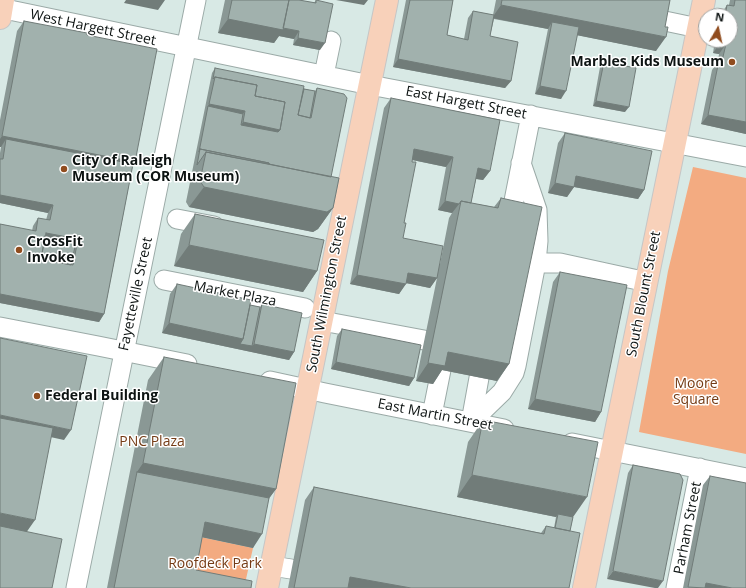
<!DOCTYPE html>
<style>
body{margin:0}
#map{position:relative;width:746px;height:588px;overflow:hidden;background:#d8e9e5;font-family:"Open Sans",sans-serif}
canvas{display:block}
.north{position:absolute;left:698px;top:8px;width:40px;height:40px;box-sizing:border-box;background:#fff;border:1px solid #9ea1a0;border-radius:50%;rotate:9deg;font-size:11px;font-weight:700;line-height:16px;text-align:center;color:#0d1312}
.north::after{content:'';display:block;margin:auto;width:14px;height:18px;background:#904c1e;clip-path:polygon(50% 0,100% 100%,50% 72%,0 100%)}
</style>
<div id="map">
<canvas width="746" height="588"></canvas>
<div class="north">N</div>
</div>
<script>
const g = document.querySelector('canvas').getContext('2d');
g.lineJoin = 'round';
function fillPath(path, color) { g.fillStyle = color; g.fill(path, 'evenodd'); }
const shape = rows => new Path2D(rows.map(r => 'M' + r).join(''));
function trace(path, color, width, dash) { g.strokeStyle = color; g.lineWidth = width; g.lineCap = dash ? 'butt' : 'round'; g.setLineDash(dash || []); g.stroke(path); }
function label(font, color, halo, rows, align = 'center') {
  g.font = font + ' "Open Sans",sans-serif'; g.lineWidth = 3; g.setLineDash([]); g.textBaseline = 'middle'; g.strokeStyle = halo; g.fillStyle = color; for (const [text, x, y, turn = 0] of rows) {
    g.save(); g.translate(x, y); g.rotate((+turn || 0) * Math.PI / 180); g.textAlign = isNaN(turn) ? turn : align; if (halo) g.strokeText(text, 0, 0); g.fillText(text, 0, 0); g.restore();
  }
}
const green = shape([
 [693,167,746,178,746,454,639,432,668,271],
 [196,536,253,548,244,588,186,583]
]);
const minor = shape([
 [0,8,370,85,746,157],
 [660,20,698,28],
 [324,75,331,41],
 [177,219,214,226],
 [509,226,531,115],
 [536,263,560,263,647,282],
 [164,280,305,308],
 [322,321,424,340],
 [0,327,98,346,187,364],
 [270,381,325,393,504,429],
 [432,415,441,370],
 [471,422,502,392,514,373,516,366,536,263,538,241,537,210,521,163],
 [471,422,479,378],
 [572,443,746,478],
 [272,566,291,569],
 [76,588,196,0],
 [676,588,700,468]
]);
const major = shape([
 [0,18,3,0],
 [267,588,387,0],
 [584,588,704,0]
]);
const wall = shape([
 [225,0,299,0,314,3,316,0,320,50,293,45,294,39,279,36,274,43,218,33],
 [406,0,453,0,447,35,464,39,468,18,473,11,493,15,496,0,670,0,656,51,577,35,561,99,535,94,548,29,494,19,490,36,511,81,505,88,393,67],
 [730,0,746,0,746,134,701,124,712,70,718,62,719,54,713,53,715,40,730,40,730,16,720,16,721,14,727,5,729,5],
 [24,21,87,35,135,162,133,164,104,314,99,322,0,303,0,224,32,231,33,226,38,218,46,220,48,213,0,203,0,153,1,147,0,147,0,120,17,31],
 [604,62,625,112,593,106,600,67],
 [215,68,304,89,315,91,317,88,331,177,333,208,318,229,313,232,189,207,186,202,212,73],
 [391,98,490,171,483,180,476,179,471,203,494,207,501,198,509,364,497,381,442,370,433,384,416,381,437,278,430,288,406,283,399,294,350,284,384,108],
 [412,160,446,167,438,210,452,213,449,218,440,264,403,238,404,223],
 [565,133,644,190,638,199,574,187,567,197,548,193,558,143],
 [195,214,317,271,303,292,174,266,181,234],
 [560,272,601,412,595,422,528,409,553,282],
 [177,284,250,305,260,307,262,304,294,352,289,360,162,333,170,294],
 [342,329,414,378,409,386,331,369,337,336],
 [164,357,276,489,269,498,253,548,202,537,196,570,251,588,107,588,148,380],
 [483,420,573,517,570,531,569,588,288,588,305,500,314,487,541,533,546,526,554,528,556,517,457,497,468,442],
 [633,465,683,480,607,579,628,473],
 [710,476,746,588,683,588,703,485]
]);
const shadedWall = shape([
 [126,0,165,0,158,10,124,3],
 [336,0,368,0,364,5],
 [501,5,666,37,656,51,551,30,552,22,548,29,492,18],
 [228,19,280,28,299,31,294,39,279,36,274,43,218,33],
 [298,38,325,43,320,50,293,45],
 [720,43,726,44,719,54,713,53],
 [398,59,511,81,505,88,393,67],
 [540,86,566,91,561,99,535,94],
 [596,101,629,107,625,112,593,106],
 [209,104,245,111,240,119,208,106],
 [708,115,746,122,746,134,701,124],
 [243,122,280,130,275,137,238,130],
 [2,136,135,162,128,171,6,139,1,147,0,147,0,139],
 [414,149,453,157,446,167,408,159],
 [478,168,490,171,483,180,471,178],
 [576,176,644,190,638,199,569,186],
 [555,183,574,187,567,197,548,193],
 [204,187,333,208,318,229,313,232,189,207],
 [0,195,53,205,48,213,0,203],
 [445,201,459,204,452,213,438,210],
 [46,233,78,239,72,247,43,241],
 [189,245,317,271,303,292,174,266],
 [408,273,437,278,430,288,401,282],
 [357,275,406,284,399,294,350,284],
 [0,294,104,314,99,322,0,303],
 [169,323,243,339,252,346,254,344,294,352,289,360,162,333],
 [448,352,509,364,497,381,442,370,433,384,416,381,428,363],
 [336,362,414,378,409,386,331,369],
 [535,399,601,412,595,422,528,409],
 [0,415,71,430,64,440,0,426],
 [143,463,276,489,260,511,137,472],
 [472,475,587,497,571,520,558,514,556,517,457,497],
 [0,513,35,520,21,540,0,536],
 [205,522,262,534,253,548,196,536],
 [613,571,663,581,658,588,655,588,607,579],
 [350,577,411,588,342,588],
 [706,583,732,588,702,588]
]);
const building = shape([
 [232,0,289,0,283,30,228,19,232,0],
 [289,0,299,0,316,3,316,0,333,4,325,43,298,38,299,31,283,28,289,0],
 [410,0,453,0,447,35,468,40,473,11,494,15,490,36,518,42,511,81,398,59,410,0],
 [502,0,670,0,665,27,668,27,666,37,501,5,502,0],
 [735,0,746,0,746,122,708,115,719,60,722,61,726,44,720,43,720,40,730,40,730,16,725,16,727,5,734,6,735,0],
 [24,21,87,33,87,35,157,49,135,162,2,136,24,21],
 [552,22,579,27,566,91,540,86,552,22],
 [604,62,636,68,629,107,596,101,604,62],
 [215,68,304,86,298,115,311,118,317,88,344,94,347,98,331,177,269,164,269,163,200,149,199,152,208,106,243,114,241,125,278,132,280,130,285,102,255,96,257,85,215,77,213,79,215,68],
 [215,77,257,85,255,96,285,102,280,130,243,122,245,111,209,104,215,77],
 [304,89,315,91,310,118,298,115,304,89],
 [391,98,500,120,490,171,478,168,471,203,461,201,459,204,445,201,453,157,414,149,412,162,416,162,404,223,406,223,403,238,443,246,437,278,408,273,406,284,357,275,391,98],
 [565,133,652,151,644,190,576,176,574,187,555,183,565,133],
 [6,139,133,164,104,314,0,294,0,224,36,231,38,218,50,220,53,205,0,195,0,159,3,159,6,139],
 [46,233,78,239,73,265,41,259,46,233],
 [200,149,269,163,269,164,206,152,197,165,200,149],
 [206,152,339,178,333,208,327,212,204,187,200,181,206,152],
 [501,198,542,207,509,364,448,352,445,366,428,363,461,201,498,208,501,198],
 [195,214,324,240,317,271,189,245,195,214],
 [45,236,76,242,71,265,41,259,45,236],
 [560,272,627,285,601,412,535,399,560,272],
 [177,284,251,300,243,339,169,323,177,284],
 [262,304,302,313,294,352,254,344,262,304],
 [250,305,260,307,252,346,240,344,243,339,250,305],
 [342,329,421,345,414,378,336,362,342,329],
 [0,338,87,356,71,430,0,415,0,338],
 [164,357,296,383,276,489,143,463,164,357],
 [0,418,53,428,35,520,0,513,0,418],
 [483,420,598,442,587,497,472,475,483,420],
 [633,465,680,474,683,480,663,581,613,571,633,465],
 [137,472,269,498,262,534,205,522,196,570,252,581,251,588,114,588,137,472],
 [710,476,746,483,746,588,732,588,706,583,705,588,688,587,710,476],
 [314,487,544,534,546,526,580,533,569,588,411,588,350,577,348,588,294,588,314,487],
 [558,514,573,517,570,531,555,528,558,514],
 [0,526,62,539,52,588,0,588,0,526]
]);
const markers = [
 [732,62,4,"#904c1e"],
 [64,169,4,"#904c1e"],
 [19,250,4,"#904c1e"],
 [37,396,4,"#904c1e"]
];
const streetNames = [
 ["West Hargett Street",93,28,12],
 ["East Hargett Street",466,103,11],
 ["Fayetteville Street",136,294,-78],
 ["Market Plaza",235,294,11],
 ["South Wilmington Street",327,294,-79],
 ["South Blount Street",644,294,-79],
 ["East Martin Street",435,415,11],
 ["Parham Street",688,528,-79]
];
const poiNames = [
 ["Marbles Kids Museum",724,62,"right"],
 ["City of Raleigh",72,161],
 ["Museum (COR Museum)",72,177],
 ["CrossFit",27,242],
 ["Invoke",27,258],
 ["Federal Building",45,396]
];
const parkNames = [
 ["Moore",696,384],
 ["Square",696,400],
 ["PNC Plaza",152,442],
 ["Roofdeck Park",215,564]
];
fillPath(green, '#f3ab81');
trace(minor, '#9baaa7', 21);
trace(major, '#c5c6c6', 24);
trace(minor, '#fff', 19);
trace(major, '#f8d1ba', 22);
fillPath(wall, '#8a9895');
fillPath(shadedWall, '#717c79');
fillPath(building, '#a1b1ad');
trace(building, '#717c79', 1);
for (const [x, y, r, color] of markers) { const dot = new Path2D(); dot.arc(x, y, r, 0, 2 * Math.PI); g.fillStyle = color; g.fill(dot); trace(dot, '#fff', 1.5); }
label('14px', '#0d1312', '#fff', streetNames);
label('bold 14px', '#0d1312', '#fff', poiNames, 'left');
label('14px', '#743b15', '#fff', parkNames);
</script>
